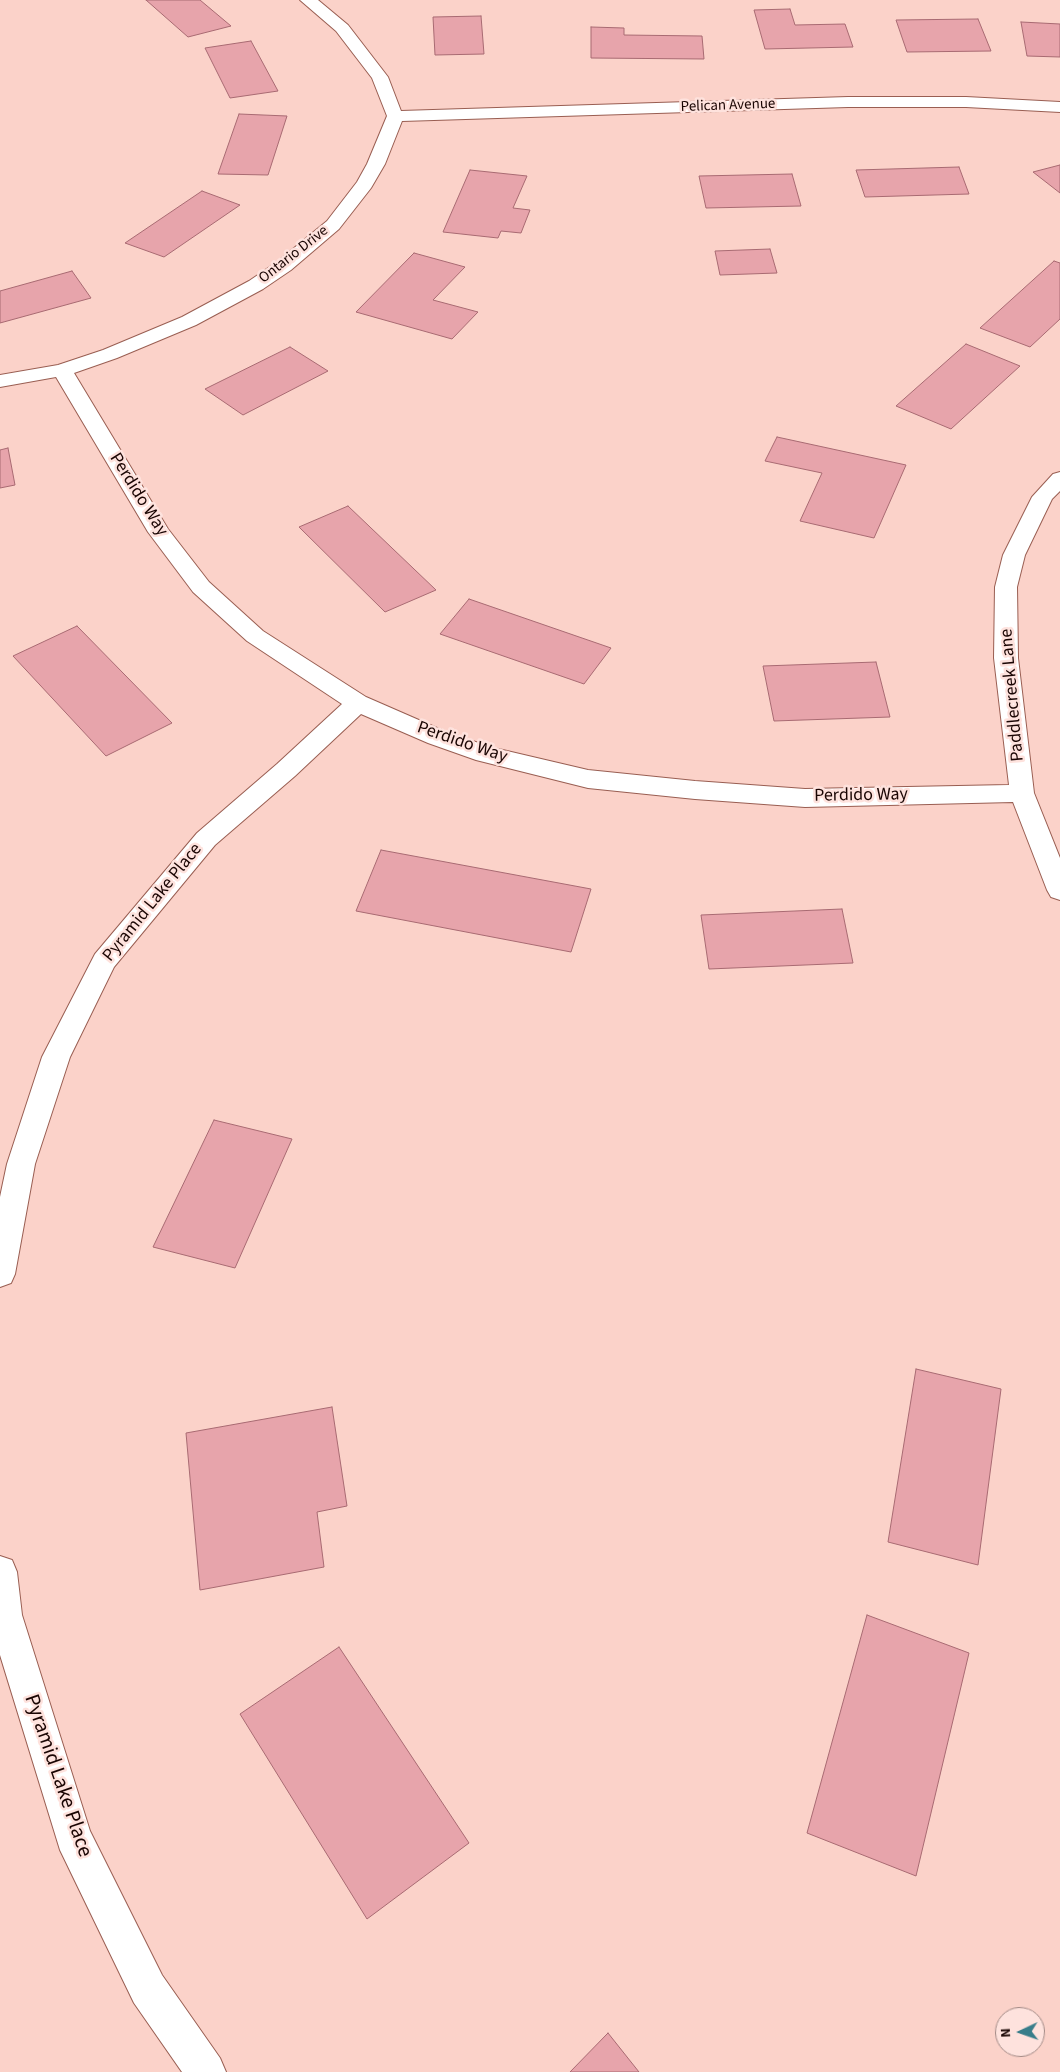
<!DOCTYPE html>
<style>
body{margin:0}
#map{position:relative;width:1060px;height:2072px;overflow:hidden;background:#fbd2c9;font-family:"Source Sans 3",sans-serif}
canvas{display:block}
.north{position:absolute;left:995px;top:2007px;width:50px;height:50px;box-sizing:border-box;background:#fee2dd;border:1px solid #a38a86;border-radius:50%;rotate:267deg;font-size:14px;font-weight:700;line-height:20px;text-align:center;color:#1a0503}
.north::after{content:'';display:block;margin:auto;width:18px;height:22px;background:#387d8a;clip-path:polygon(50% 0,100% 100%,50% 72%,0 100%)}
</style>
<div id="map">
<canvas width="1060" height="2072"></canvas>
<div class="north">N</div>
</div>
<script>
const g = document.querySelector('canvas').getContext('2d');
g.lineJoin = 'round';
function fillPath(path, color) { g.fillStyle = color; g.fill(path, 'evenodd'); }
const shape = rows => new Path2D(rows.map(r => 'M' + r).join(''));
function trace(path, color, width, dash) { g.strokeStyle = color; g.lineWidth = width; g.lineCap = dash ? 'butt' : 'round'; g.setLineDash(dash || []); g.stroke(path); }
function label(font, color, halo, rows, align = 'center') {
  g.font = font + ' "Source Sans 3",sans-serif'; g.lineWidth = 5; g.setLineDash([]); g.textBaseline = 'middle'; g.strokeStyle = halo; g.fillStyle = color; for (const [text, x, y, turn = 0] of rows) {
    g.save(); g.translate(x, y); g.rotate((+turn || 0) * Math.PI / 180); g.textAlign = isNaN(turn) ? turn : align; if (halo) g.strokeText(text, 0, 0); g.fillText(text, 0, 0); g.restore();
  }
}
const building = shape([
 [146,0,200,0,231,26,188,37,146,0],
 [790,9,795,25,845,24,853,47,765,49,754,10,790,9],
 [481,16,484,54,435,55,433,17,481,16],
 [978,19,991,51,907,52,896,20,978,19],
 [1021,22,1060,24,1060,57,1027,56,1021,22],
 [591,27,624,28,624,35,702,36,704,59,591,58,591,27],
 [251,41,278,91,230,98,205,48,251,41],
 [239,114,287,116,268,175,218,174,239,114],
 [1060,165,1060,193,1033,172,1060,165],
 [959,167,969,194,865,197,856,170,959,167],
 [470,170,527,176,513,208,530,210,521,233,501,231,498,238,443,232,470,170],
 [792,174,801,206,706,208,699,176,792,174],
 [202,191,240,205,164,257,125,243,202,191],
 [770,249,777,273,720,275,715,251,770,249],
 [414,253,465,267,433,300,478,312,452,339,356,312,414,253],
 [1054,261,1060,263,1060,319,1030,347,980,328,1054,261],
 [72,271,91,298,0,323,0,291,72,271],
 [966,344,1020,366,951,429,896,406,966,344],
 [290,347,328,371,243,415,205,389,290,347],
 [777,437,906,465,874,538,800,521,822,473,765,461,777,437],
 [8,448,15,485,0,488,0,450,8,448],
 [348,506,436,590,385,612,299,527,348,506],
 [469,599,611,648,584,684,440,634,469,599],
 [77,626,172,723,106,756,13,656,77,626],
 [876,662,890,717,774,721,763,666,876,662],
 [381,850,591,889,571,952,356,911,381,850],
 [842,909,853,963,709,969,701,915,842,909],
 [214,1120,292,1139,235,1268,153,1247,214,1120],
 [916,1369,1001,1389,978,1565,888,1542,916,1369],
 [332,1407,347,1506,317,1512,324,1567,200,1590,186,1433,332,1407],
 [867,1615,969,1653,916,1876,807,1833,867,1615],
 [339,1647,469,1843,367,1919,240,1714,339,1647],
 [608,2033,639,2072,570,2072,608,2033]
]);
const street = shape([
 [300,0,318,0,348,25,388,77,401,111,848,97,966,97,1060,102,1060,112,966,107,848,107,402,121,385,164,371,188,339,229,291,270,263,289,196,325,117,358,74,373,168,529,209,582,263,631,366,697,444,731,490,747,588,770,695,781,805,789,1009,785,994,658,995,587,1003,555,1032,497,1053,474,1060,472,1060,491,1052,499,1025,555,1017,587,1018,658,1034,793,1060,858,1060,900,1051,897,1047,890,1013,802,805,807,695,799,588,788,476,760,428,743,361,714,295,776,215,845,114,967,70,1057,35,1164,15,1274,11,1283,0,1287,0,1197,7,1164,42,1057,95,954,197,833,277,764,342,704,247,641,193,592,148,532,56,377,0,387,0,375,58,365,103,350,182,317,249,281,277,262,327,221,357,182,367,164,387,116,372,78,336,31,300,0],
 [0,1556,12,1560,17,1572,22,1615,90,1831,162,1975,220,2058,226,2072,182,2072,134,2003,60,1850,0,1655,0,1556]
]);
const farStreetnames = [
 ["Pelican Avenue",728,106,-2],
 ["Ontario Drive",294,255,-38]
];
const streetNames = [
 ["Perdido Way",138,495,58],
 ["Paddlecreek Lane",1013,695,-95],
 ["Perdido Way",462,743,19],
 ["Perdido Way",861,796,-1],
 ["Pyramid Lake Place",153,903,-51]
];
const nearStreetnames = [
 ["Pyramid Lake Place",57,1776,71]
];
fillPath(building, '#e7a4ab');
trace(building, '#a86a72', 1);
trace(street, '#995e52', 2);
fillPath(street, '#fff');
label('15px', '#1a0503', '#fee2dd', farStreetnames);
label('18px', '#1a0503', '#fee2dd', streetNames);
label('21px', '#1a0503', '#fee2dd', nearStreetnames);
</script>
